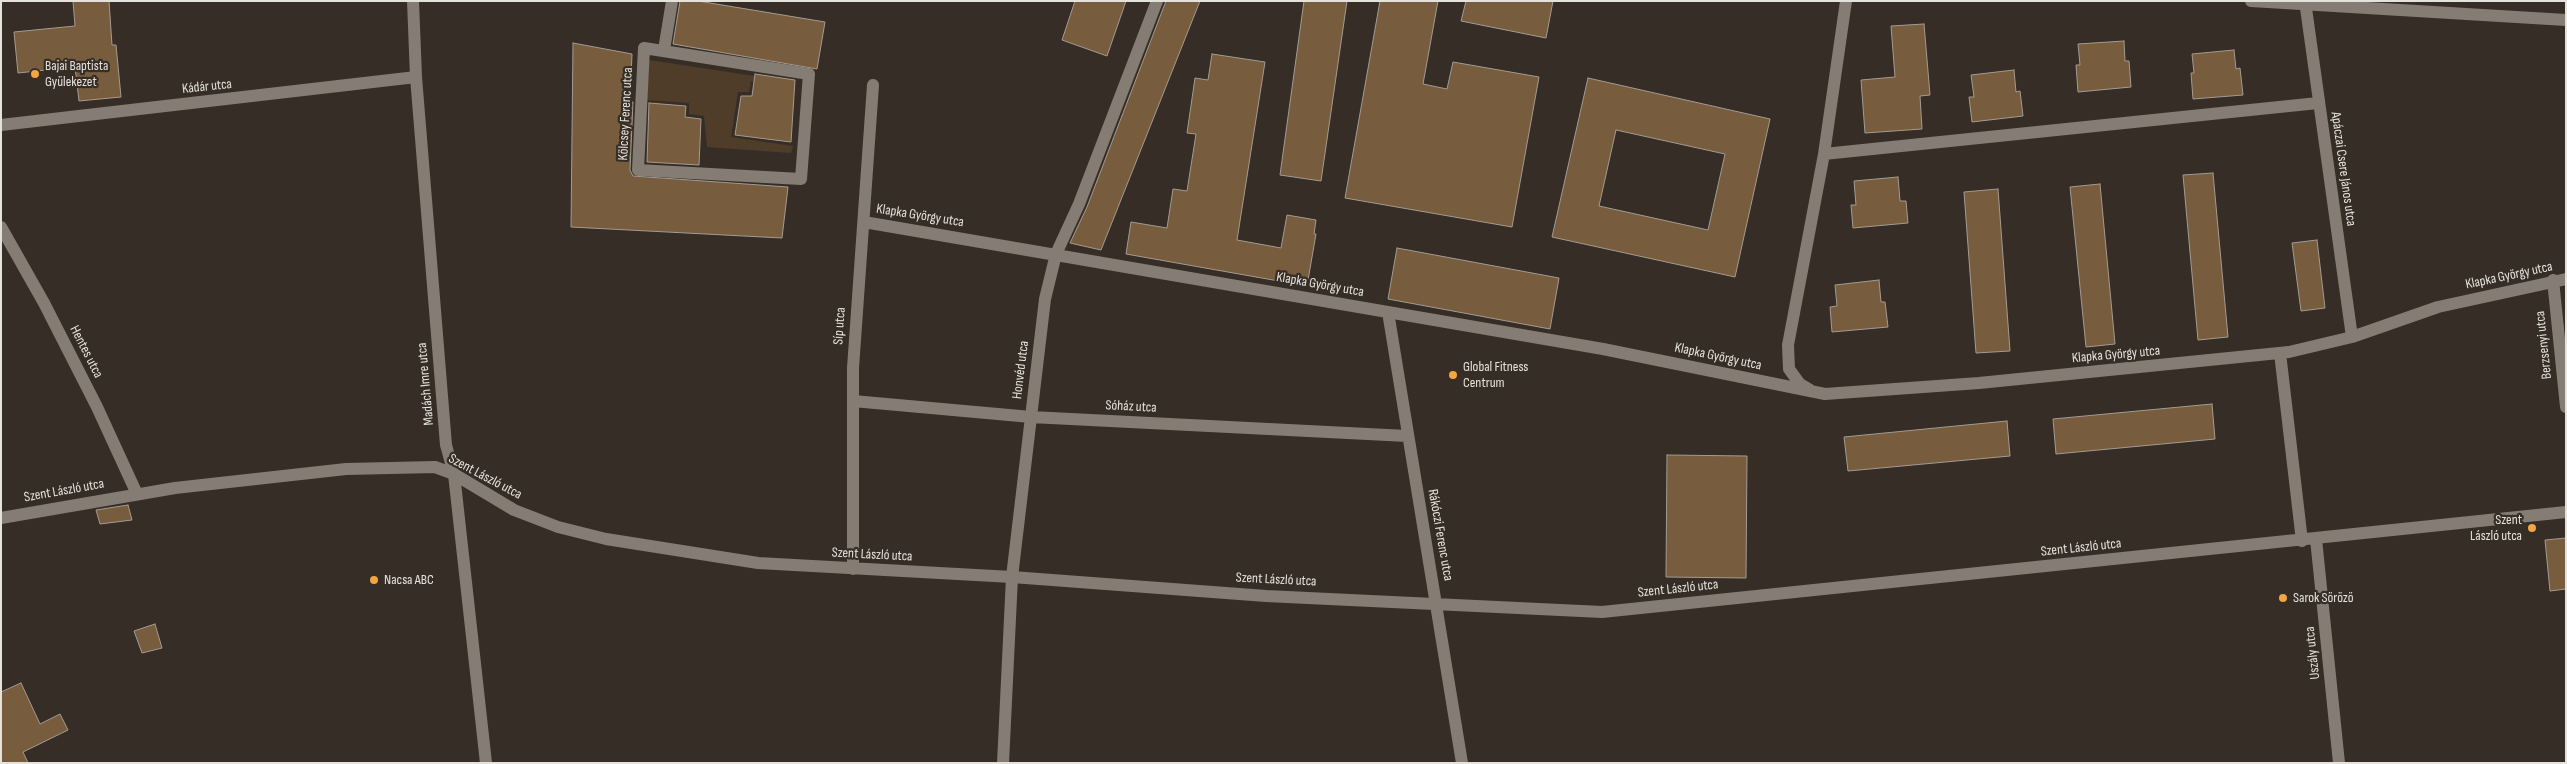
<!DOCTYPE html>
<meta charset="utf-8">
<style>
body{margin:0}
#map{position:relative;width:2567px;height:764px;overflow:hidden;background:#362e26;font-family:"Sofia Sans Condensed",sans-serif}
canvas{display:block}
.frame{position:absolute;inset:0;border:2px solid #e5e1db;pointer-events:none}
</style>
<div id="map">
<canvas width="2567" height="764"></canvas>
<div class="frame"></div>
</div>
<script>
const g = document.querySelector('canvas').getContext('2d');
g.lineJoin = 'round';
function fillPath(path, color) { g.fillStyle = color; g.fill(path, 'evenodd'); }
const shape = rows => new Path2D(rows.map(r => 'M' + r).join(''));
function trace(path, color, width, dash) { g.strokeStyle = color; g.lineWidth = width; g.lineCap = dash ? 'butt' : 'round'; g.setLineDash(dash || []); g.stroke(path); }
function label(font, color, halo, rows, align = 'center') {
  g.font = font + ' "Sofia Sans Condensed",sans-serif'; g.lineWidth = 4.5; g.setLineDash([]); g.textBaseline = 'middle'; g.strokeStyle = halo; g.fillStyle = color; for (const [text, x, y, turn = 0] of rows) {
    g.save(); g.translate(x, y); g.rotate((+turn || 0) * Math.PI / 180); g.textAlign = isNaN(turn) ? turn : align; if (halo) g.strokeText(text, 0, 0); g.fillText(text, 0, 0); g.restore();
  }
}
const green = shape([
 [649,60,794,82,794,86,751,81,749,92,738,92,731,137,793,146,791,153,707,147,704,116,689,114,689,103,647,100]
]);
const building = shape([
 [73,1,109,1,112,45,116,45,121,97,79,101,75,67,18,73,14,32,75,26,73,1],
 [680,1,698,1,825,22,817,69,673,44,680,1],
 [1075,1,1126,1,1107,56,1062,40,1075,1],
 [1166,1,1200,1,1101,250,1070,243,1087,207,1166,1],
 [1304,1,1347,1,1321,181,1280,175,1304,1],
 [1380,1,1438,1,1423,84,1447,89,1453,62,1539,77,1512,227,1345,198,1380,1],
 [1466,1,1553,1,1546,38,1461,21,1466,1],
 [1924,24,1930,95,1920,96,1922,129,1865,133,1861,80,1895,77,1891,26,1924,24],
 [2124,41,2125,61,2129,61,2131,87,2078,92,2076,65,2080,65,2078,44,2124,41],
 [573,43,632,54,630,101,633,102,630,170,633,176,788,187,782,238,571,227,573,43],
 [2234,50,2236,69,2240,68,2243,95,2193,99,2191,73,2194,73,2192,54,2234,50],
 [1212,54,1265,62,1237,240,1281,248,1287,215,1316,220,1314,234,1316,234,1307,286,1126,254,1131,222,1167,228,1173,189,1187,191,1196,134,1187,133,1195,78,1208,80,1212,54],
 [2014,70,2016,92,2020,91,2023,116,1972,122,1969,97,1974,97,1971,75,2014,70],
 [755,74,795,80,791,142,735,135,741,96,752,96,755,74],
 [1588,78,1770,119,1735,277,1552,237,1588,78],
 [1616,130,1725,154,1708,230,1599,206,1616,130],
 [649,103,686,106,685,117,701,119,699,165,647,162,649,103],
 [2213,173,2228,337,2198,340,2183,175,2213,173],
 [1898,177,1900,201,1906,201,1908,223,1853,228,1851,205,1856,205,1854,181,1898,177],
 [2100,184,2115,344,2086,347,2070,187,2100,184],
 [1998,189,2010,351,1976,353,1964,192,1998,189],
 [2317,240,2325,308,2301,311,2292,243,2317,240],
 [1397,248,1559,278,1550,329,1388,299,1397,248],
 [1879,280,1881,302,1885,302,1888,327,1832,332,1830,307,1837,306,1835,285,1879,280],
 [2212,404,2215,439,2056,454,2053,419,2212,404],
 [2007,421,2010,456,1848,471,1844,437,2007,421],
 [1667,455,1747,456,1746,578,1666,577,1667,455],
 [128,505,132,520,100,524,96,510,128,505],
 [2566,538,2566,589,2550,591,2545,540,2566,538],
 [155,624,162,648,142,653,134,631,155,624],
 [21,683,40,724,60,714,68,730,23,752,28,763,1,763,1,692,21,683]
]);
const street = shape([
 [413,1,416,77,446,445,454,474,486,763],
 [2251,1,2566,20],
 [2305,1,2352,337],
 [644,48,809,74,801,179,638,170,644,48],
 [664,50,672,1],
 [1,125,416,77],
 [1824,154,2318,103],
 [864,222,1603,349,1825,394,1979,383,2289,352,2352,337,2438,307,2566,279],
 [1,227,44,303,97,407,137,494],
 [2553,280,2566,407],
 [1388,312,1462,763],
 [2280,353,2302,541],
 [1810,390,1800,384,1789,369,1788,345,1824,154,1846,1],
 [853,401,1031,417,1407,436],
 [1,518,175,488,346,469,435,467,454,474,514,510,558,527,606,539,758,563,1012,577,1266,596,1602,612,2566,512],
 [2316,539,2339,763],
 [853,569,853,368,873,85],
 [1003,763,1012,577,1045,299,1056,254,1079,204,1157,1]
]);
const markers = [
 [35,74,5,"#f2a541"],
 [1453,375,5,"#f2a541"],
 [2532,528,5,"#f2a541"],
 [374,580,5,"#f2a541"],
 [2283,598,5,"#f2a541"]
];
const poiNames = [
 ["Bajai Baptista",45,66],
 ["Gyülekezet",45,82],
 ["Global Fitness",1463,367],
 ["Centrum",1463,383],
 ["Szent",2522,520,"right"],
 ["László utca",2522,536,"right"],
 ["Nacsa ABC",384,580],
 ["Sarok Sörözö",2293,598]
];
const streetNames = [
 ["Kádár utca",207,87,-6],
 ["Kölcsey Ferenc utca",626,114,-87],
 ["Apáczai Csere János utca",2343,169,82],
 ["Klapka György utca",920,216,9],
 ["Klapka György utca",2509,276,-12],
 ["Klapka György utca",1320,285,10],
 ["Síp utca",840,326,-86],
 ["Berzsenyi utca",2544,345,-96],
 ["Hentes utca",86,352,63],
 ["Klapka György utca",2116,355,-5],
 ["Klapka György utca",1718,357,12],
 ["Honvéd utca",1021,370,-83],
 ["Madách Imre utca",426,384,-95],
 ["Sóház utca",1131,407,3],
 ["Szent László utca",485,477,28],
 ["Szent László utca",64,491,-10],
 ["Rákóczi Ferenc utca",1440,535,80],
 ["Szent László utca",2081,548,-6],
 ["Szent László utca",872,555,3],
 ["Szent László utca",1276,580,3],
 ["Szent László utca",1678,589,-6],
 ["Uszály utca",2313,653,-96]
];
fillPath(green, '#4f3d2a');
fillPath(building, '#775c3e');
trace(building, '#a49b92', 1);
trace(street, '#857d74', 12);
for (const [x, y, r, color] of markers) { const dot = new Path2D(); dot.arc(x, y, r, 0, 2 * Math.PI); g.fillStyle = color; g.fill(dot); trace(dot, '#362e26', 2); }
label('14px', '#e5e1db', '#362e26', poiNames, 'left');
label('14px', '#e5e1db', '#362e26', streetNames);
</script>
